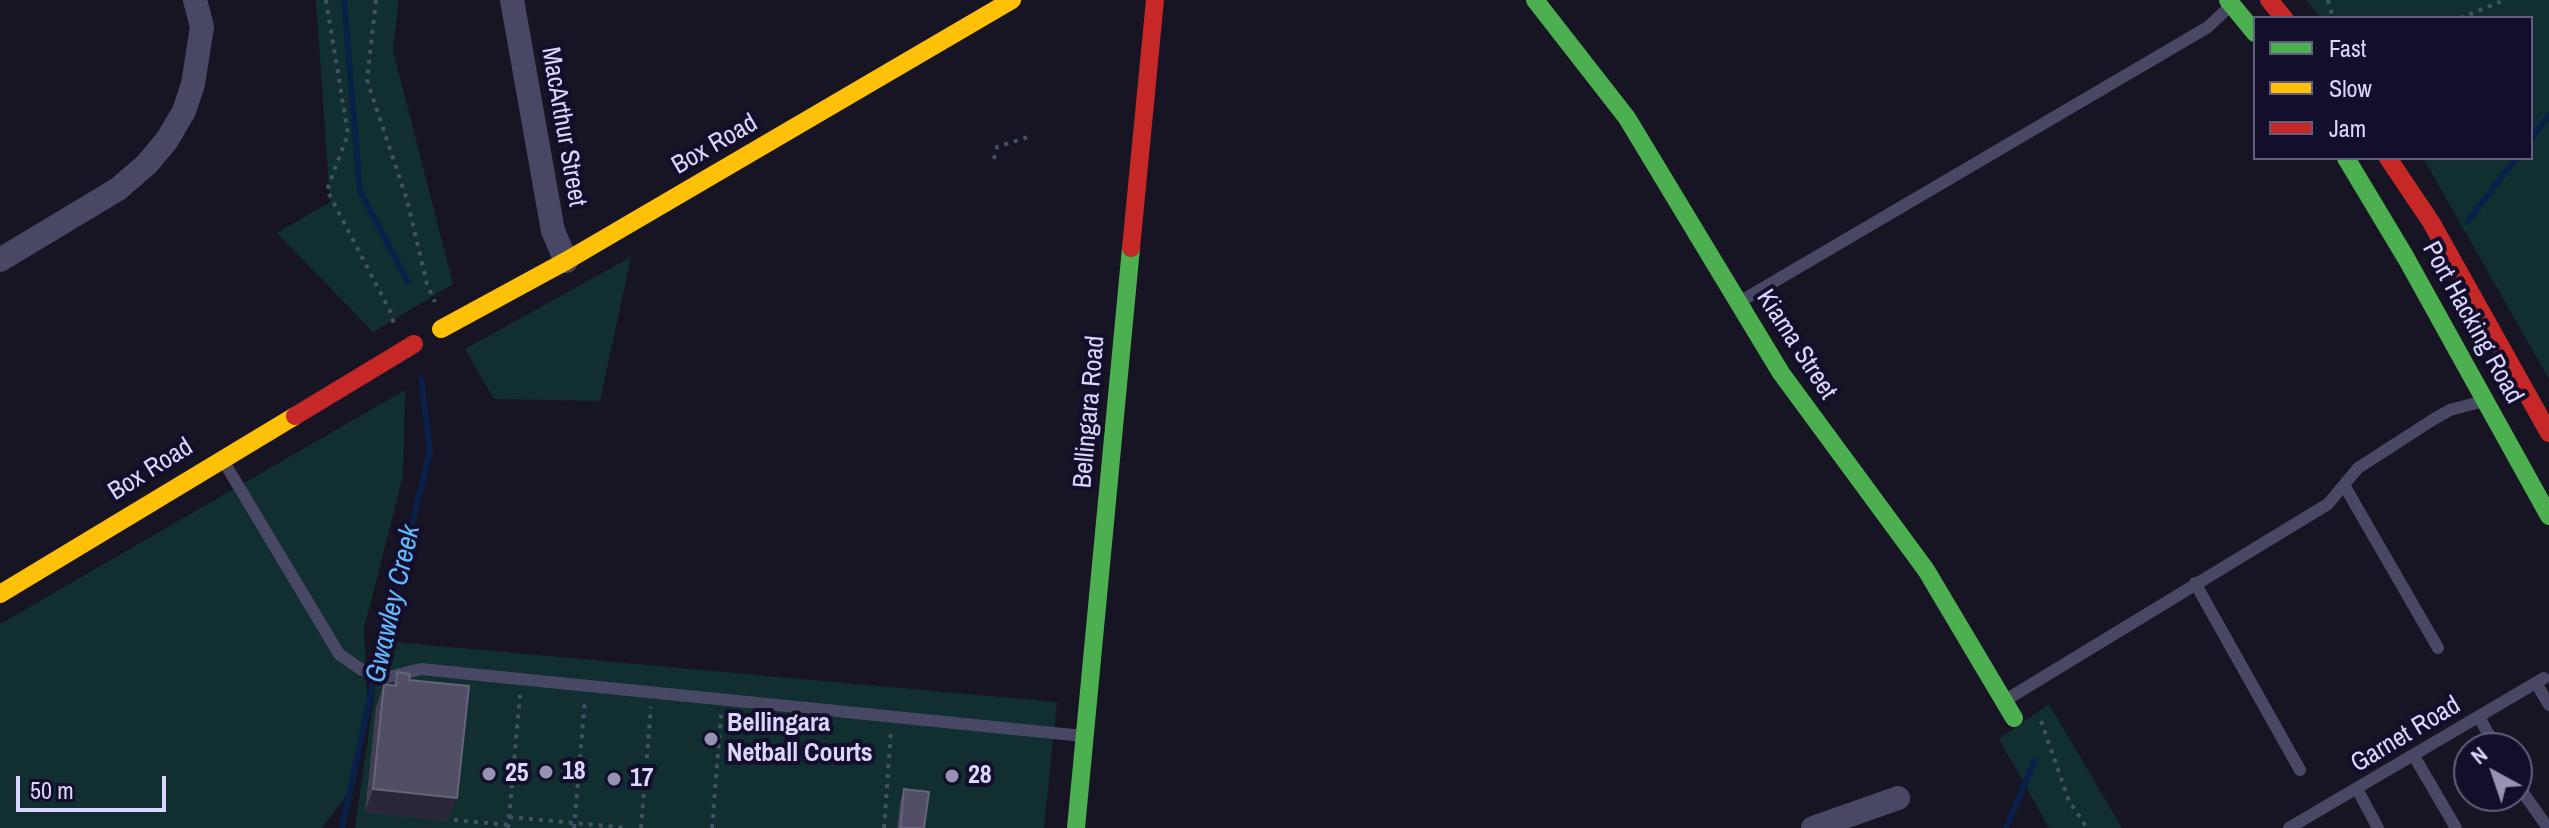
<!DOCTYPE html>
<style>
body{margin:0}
#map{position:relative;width:2549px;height:828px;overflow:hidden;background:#171423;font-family:"Archivo Narrow",sans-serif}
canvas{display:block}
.legend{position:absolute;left:2253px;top:16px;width:280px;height:144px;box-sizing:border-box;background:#130e29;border:2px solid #635e7f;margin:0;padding:10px 14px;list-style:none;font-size:24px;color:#dad6ff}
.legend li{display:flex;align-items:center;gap:16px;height:40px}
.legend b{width:40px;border:2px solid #635e7f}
.north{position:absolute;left:2453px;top:732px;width:80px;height:80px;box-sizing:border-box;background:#130e29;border:2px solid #635e7f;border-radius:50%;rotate:320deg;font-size:22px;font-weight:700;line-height:32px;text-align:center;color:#dad6ff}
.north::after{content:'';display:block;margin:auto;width:28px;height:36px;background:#9692b2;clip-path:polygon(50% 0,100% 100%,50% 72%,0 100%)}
.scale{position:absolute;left:16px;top:776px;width:150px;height:36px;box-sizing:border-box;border:4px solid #dad6ff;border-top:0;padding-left:10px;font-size:24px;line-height:28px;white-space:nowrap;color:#dad6ff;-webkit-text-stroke:6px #130e29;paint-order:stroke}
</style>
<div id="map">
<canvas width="2549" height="828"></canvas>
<ul class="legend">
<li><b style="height:10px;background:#4caf50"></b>Fast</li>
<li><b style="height:10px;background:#ffc107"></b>Slow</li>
<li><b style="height:10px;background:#c62828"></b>Jam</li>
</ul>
<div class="north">N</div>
<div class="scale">50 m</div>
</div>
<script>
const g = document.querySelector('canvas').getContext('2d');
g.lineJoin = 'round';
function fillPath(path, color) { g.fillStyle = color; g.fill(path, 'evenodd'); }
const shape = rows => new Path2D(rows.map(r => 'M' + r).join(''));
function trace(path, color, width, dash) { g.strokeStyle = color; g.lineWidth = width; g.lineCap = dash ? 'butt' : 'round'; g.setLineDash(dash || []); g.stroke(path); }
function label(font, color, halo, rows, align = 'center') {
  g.font = font + ' "Archivo Narrow",sans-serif'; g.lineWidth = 8; g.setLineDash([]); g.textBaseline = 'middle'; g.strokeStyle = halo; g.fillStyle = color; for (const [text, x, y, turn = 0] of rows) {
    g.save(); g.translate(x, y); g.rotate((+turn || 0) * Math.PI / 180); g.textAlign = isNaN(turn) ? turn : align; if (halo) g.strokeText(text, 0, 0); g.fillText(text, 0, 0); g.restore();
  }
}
const green = shape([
 [316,0,399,0,393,50,453,284,373,332,277,233,330,202],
 [2306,0,2549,0,2549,379,2423,158,2531,158,2531,18,2321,18],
 [631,257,600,401,494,399,465,349],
 [405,390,403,476,364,629,368,709,355,784,322,828,0,828,0,624],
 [382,641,1057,702,1044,828,355,828],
 [2049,704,2122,828,2049,828,1999,739]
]);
const stream = shape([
 [344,0,360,191,408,282],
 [2531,139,2549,115],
 [2468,221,2516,158],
 [342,828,372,688,430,451,421,379],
 [2006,828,2035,760]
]);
const path = shape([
 [326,0,348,134,327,190,391,313,395,328],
 [376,0,367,80,407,200,427,284,435,302],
 [2328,0,2333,18],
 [2460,18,2505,0],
 [994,159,997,147,1028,137],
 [2041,721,2069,801,2087,828],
 [509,817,628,828],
 [454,820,509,825],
 [508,828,520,695],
 [574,828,585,699],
 [641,828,651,707],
 [712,828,721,715],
 [884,828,891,731]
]);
const lane = shape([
 [1741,301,2208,27,2228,8],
 [224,462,339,654,362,670,388,677,421,669,1083,736],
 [2344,485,2438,648],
 [2195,583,2300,770],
 [2536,683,2549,705],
 [2004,701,2328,504,2358,468,2434,419,2450,410,2480,402],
 [2479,717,2496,748],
 [2414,756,2456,828],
 [2517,784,2548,828],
 [2357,789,2378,828],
 [2289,828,2544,678]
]);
const street = shape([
 [512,0,553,231,566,261],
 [0,260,118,189,147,164,167,140,184,111,193,84,202,27,195,0],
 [1813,828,1898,798]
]);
const fast = shape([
 [1535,0,1627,118,1781,373,1926,570,2014,718],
 [2228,0,2255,33],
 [2346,158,2406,258,2549,516],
 [1076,828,1131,248]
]);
const slow = shape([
 [441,329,566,261,1012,0],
 [0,594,295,416]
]);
const jam = shape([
 [2269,0,2284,18],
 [2388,158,2431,222,2549,433],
 [1131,248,1155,0],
 [295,416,414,344]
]);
const wall = shape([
 [397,672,409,680,448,821,365,812,376,707,384,684,393,685],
 [904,789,924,828,897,828,900,801]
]);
const shadedWall = shape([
 [373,789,457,798,448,821,365,812]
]);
const building = shape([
 [397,672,410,674,409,680,469,686,457,798,373,789,384,684,396,686,397,672],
 [904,789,929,792,924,828,900,828,904,789]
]);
const markers = [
 [711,739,8,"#9692b2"],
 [546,772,8,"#9692b2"],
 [489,774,8,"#9692b2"],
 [952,776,8,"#9692b2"],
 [614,779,8,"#9692b2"]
];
const streetNames = [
 ["MacArthur Street",563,127,80],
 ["Box Road",715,145,-30],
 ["Port Hacking Road",2472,323,61],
 ["Kiama Street",1796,345,57],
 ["Bellingara Road",1090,412,-85],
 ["Box Road",151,470,-32],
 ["Garnet Road",2406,735,-31]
];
const poiNames = [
 ["Bellingara",727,724],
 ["Netball Courts",727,754],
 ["18",562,772],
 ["25",505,774],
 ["28",968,776],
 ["17",630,779]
];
const waterNames = [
 ["Gwawley Creek",394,604,-77]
];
fillPath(green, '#112f30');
trace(stream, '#092049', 6);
trace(path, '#435163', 4, [4, 6]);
trace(lane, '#494864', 12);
trace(street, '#494864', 24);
trace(fast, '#4caf50', 18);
trace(slow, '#ffc107', 18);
trace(jam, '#c62828', 18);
fillPath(wall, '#413d52');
fillPath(shadedWall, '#292637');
fillPath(building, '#514e65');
trace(building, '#66637d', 2);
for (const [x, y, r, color] of markers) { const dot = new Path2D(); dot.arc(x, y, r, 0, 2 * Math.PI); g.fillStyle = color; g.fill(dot); trace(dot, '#130e29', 3); }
label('26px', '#dad6ff', '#130e29', streetNames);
label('bold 26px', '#dad6ff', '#130e29', poiNames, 'left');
label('italic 28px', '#64b6ff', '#130e29', waterNames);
</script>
